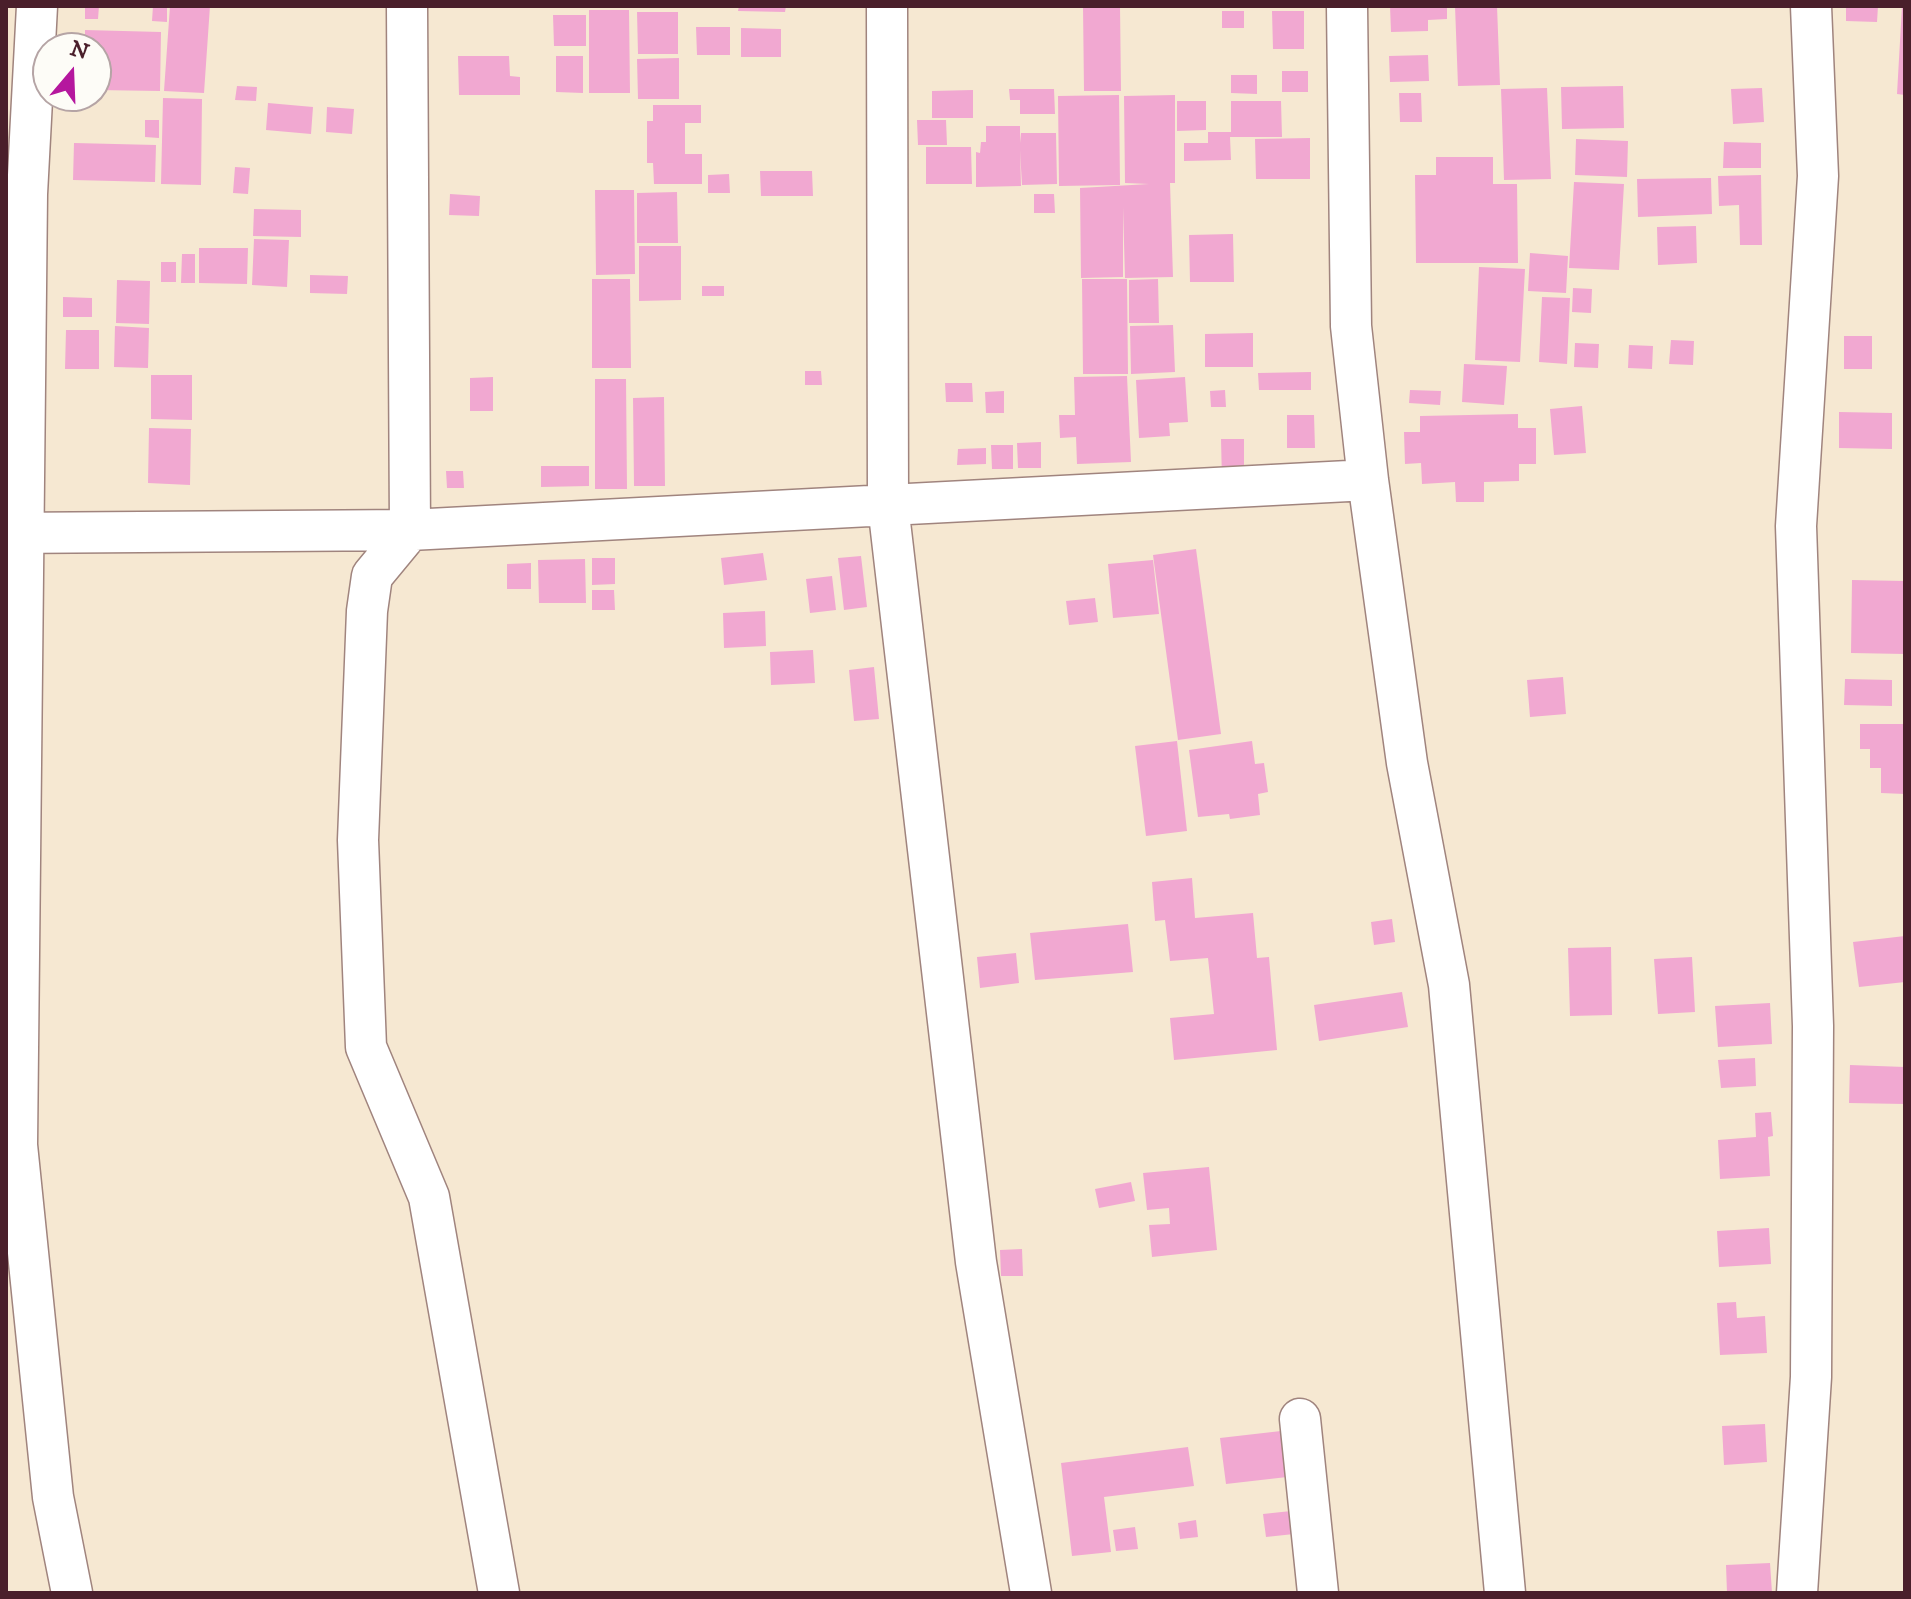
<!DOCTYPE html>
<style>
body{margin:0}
#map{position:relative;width:1911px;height:1599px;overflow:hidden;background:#f6e8d2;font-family:"IM FELL DW Pica",serif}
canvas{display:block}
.frame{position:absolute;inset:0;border:8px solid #4a1f2b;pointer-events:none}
.north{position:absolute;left:32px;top:32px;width:80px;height:80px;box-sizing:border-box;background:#fdfcf7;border:2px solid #b5a4a5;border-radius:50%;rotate:19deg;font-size:22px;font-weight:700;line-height:32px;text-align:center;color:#4a1f2b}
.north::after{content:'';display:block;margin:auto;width:28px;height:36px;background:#b5179e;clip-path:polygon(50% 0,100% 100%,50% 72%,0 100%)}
</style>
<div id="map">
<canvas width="1911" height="1599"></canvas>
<div class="frame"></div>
<div class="north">N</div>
</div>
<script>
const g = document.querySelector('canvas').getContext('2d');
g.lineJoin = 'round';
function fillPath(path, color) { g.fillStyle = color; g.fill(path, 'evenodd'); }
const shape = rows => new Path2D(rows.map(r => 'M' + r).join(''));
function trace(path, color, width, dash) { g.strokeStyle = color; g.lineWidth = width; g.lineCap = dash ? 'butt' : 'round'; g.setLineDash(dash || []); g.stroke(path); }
const building = shape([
 [85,6,99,6,98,19,85,19],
 [153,6,167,6,167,22,152,21],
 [170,6,210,6,204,93,164,91],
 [739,6,786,6,785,12,738,11],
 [1083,6,1120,6,1121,91,1084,91],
 [1390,6,1447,6,1447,19,1428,20,1428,31,1391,32],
 [1455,6,1497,6,1500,85,1458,86],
 [1846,6,1878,6,1877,22,1846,21],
 [1902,6,1905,6,1905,95,1897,94],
 [589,10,629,10,630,93,589,93],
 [1222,11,1244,11,1244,28,1222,28],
 [1272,11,1304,11,1304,49,1273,49],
 [637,12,678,12,678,54,638,54],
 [553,15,586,15,586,46,554,46],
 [696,27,730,27,730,55,697,55],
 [741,28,781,29,781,57,741,57],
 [85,30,161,32,160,91,96,90,96,48,85,48],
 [1428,55,1429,81,1390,82,1389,56],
 [458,56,509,56,510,76,520,77,520,95,459,95],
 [556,56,583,56,583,93,556,92],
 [679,58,679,99,638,99,637,59],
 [1282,71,1308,71,1308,92,1282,92],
 [1231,75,1257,75,1257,94,1231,93],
 [237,86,257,87,256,101,235,100],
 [1623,86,1624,128,1562,129,1561,87],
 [1547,88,1551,179,1504,180,1501,89],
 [1762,88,1764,122,1733,124,1731,89],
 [1009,89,1054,89,1055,114,1020,114,1020,100,1010,100],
 [973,90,973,118,932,118,932,91],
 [1399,93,1421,93,1422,122,1400,122],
 [1119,95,1120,185,1059,186,1058,96],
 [1175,95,1175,183,1170,183,1173,277,1125,278,1123,207,1123,277,1081,278,1080,188,1149,184,1125,183,1124,96],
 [163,98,202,99,201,185,161,184],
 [1177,101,1206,101,1206,130,1177,131],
 [1231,101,1281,101,1282,137,1230,137,1231,160,1184,161,1184,143,1208,143,1208,132,1231,132],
 [268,103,313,107,311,134,266,130],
 [653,105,701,105,701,123,685,123,685,154,702,154,702,184,654,184,653,163,647,163,647,121,653,121],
 [327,107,354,109,352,134,326,132],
 [145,120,159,120,159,138,145,137],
 [917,120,946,120,947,145,918,145],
 [986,126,1020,126,1020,143,1021,133,1056,133,1057,184,1022,185,1020,150,1021,186,976,187,976,152,980,153,981,142,986,142],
 [1310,138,1310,179,1256,179,1255,139],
 [1576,139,1628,141,1627,177,1575,175],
 [1724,142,1761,143,1761,168,1723,168],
 [74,143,156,145,155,182,73,180],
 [926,147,971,147,972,184,926,184],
 [1436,157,1493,157,1493,184,1517,184,1518,263,1416,263,1415,175,1436,175],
 [235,167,250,168,248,194,233,193],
 [760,171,812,171,813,196,761,196],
 [729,174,730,193,708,193,708,175],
 [1761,175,1762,245,1740,245,1739,205,1719,206,1718,176],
 [1711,178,1712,214,1638,217,1637,179],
 [1574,182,1624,184,1619,270,1569,268],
 [595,190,634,190,635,274,596,275],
 [677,192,678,243,637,243,637,193],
 [450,194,480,196,479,216,449,215],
 [1034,194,1054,194,1055,213,1034,213],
 [254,209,301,210,301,237,253,236],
 [1696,226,1697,263,1658,265,1657,227],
 [1233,234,1234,282,1190,282,1189,235],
 [254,239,289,240,287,287,252,285],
 [639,246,681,246,681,300,639,301],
 [199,248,248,248,247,284,199,283],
 [1530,253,1568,256,1566,293,1528,291],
 [182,254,195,254,195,283,181,283],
 [161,262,176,262,176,282,161,282],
 [1479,267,1525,269,1520,362,1475,360],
 [310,275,348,276,347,294,310,293],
 [592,279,630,279,631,368,592,368],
 [1082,279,1127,279,1128,374,1083,374],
 [1158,279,1159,323,1129,323,1129,280],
 [117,280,150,281,149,324,116,323],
 [702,286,724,286,724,296,702,296],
 [1573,288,1592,289,1591,313,1572,312],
 [63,297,92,298,92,317,63,317],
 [1542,297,1570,298,1567,364,1539,362],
 [1173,325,1175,372,1131,374,1130,326],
 [115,326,149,328,148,368,114,367],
 [66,330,99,330,99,369,65,369],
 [1253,333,1253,367,1205,367,1205,334],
 [1844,336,1872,336,1872,369,1844,369],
 [1671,340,1694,341,1693,365,1669,364],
 [1575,343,1599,344,1598,368,1574,367],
 [1629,345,1653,346,1652,369,1628,368],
 [1464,364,1507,366,1504,405,1462,402],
 [805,371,821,371,822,385,805,385],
 [1311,372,1311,390,1259,390,1258,373],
 [151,375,192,375,192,420,151,419],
 [1127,376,1131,462,1077,464,1076,437,1060,438,1059,415,1075,415,1074,377],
 [493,377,493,411,470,411,470,378],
 [1185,377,1188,422,1169,423,1170,436,1139,438,1136,380],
 [595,379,626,379,627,489,595,489],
 [945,383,972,383,973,402,946,402],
 [1225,390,1226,407,1211,407,1210,391],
 [1410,390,1441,391,1440,405,1409,403],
 [1004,391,1004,413,986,413,985,392],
 [664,397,665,486,634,486,633,398],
 [1582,406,1586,453,1554,455,1550,409],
 [1839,412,1892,413,1892,449,1839,448],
 [1518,414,1518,428,1536,428,1536,464,1519,464,1519,481,1484,482,1484,502,1456,502,1455,482,1422,484,1421,463,1405,464,1404,432,1420,432,1420,416],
 [1287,415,1314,415,1315,448,1287,448],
 [149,428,191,429,190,485,148,483],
 [1221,439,1244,439,1244,481,1222,481],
 [1041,442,1041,468,1018,468,1017,443],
 [991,445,1013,445,1013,469,992,469],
 [986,448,986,464,957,465,958,449],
 [541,466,589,466,589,486,541,487],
 [446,471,463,471,464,488,447,488],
 [1196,549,1221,734,1178,740,1153,555],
 [763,553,767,580,724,585,721,558],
 [861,556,867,607,844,610,838,558],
 [592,558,615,558,615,584,592,585],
 [585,559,586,603,539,603,538,560],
 [1153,560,1159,614,1113,618,1108,564],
 [531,563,531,589,507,589,507,564],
 [832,576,836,610,810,613,806,579],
 [1852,580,1905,581,1905,654,1851,653],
 [592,590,614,590,615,610,592,610],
 [1095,598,1098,622,1069,625,1066,601],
 [765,611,766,646,724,648,723,613],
 [813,650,815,683,771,685,770,652],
 [874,667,879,719,854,721,849,670],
 [1563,677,1566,714,1530,717,1527,680],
 [1845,679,1892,680,1892,706,1844,705],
 [1860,724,1905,724,1905,794,1881,793,1881,768,1870,768,1870,749,1860,749],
 [1177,741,1187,831,1146,836,1135,746],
 [1252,741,1255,764,1264,763,1268,792,1258,794,1260,815,1230,819,1229,814,1198,817,1189,750],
 [1192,878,1195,918,1253,913,1257,958,1269,957,1277,1050,1174,1060,1170,1018,1214,1014,1208,958,1170,961,1165,920,1155,921,1152,882],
 [1392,919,1395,942,1374,945,1371,922],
 [1128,924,1133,972,1035,980,1030,933],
 [1905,936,1905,982,1859,987,1853,942],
 [1611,947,1612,1015,1570,1016,1568,948],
 [1016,953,1019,983,980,988,977,957],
 [1692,957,1695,1012,1658,1014,1654,959],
 [1402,992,1408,1027,1319,1041,1314,1005],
 [1770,1003,1772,1044,1718,1047,1715,1006],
 [1755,1058,1756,1086,1721,1088,1718,1060],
 [1850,1065,1905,1067,1905,1104,1849,1103],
 [1771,1112,1773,1136,1768,1137,1770,1176,1720,1179,1718,1140,1756,1137,1755,1113],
 [1209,1167,1217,1250,1152,1257,1149,1225,1170,1224,1169,1208,1147,1210,1143,1173],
 [1131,1182,1135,1201,1099,1208,1095,1189],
 [1769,1228,1771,1264,1719,1267,1717,1231],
 [1022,1249,1023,1276,1001,1276,1000,1250],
 [1736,1302,1737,1318,1765,1316,1767,1353,1720,1355,1717,1303],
 [1765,1424,1767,1462,1724,1465,1722,1426],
 [1281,1431,1287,1477,1226,1484,1220,1438],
 [1188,1447,1194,1486,1104,1497,1111,1552,1072,1556,1061,1463],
 [1291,1511,1294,1534,1266,1537,1263,1514],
 [1196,1520,1198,1537,1180,1539,1178,1523],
 [1135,1527,1138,1549,1116,1551,1113,1530],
 [1770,1563,1772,1593,1727,1593,1726,1565]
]);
const street = shape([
 [37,6,27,194,17,1145,53,1497,72,1593],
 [407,6,410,530,372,576,367,611,358,840,366,1047,429,1197,499,1593],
 [887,6,888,505,976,1262,1031,1593],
 [1347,6,1351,326,1368,480,1407,763,1449,985,1505,1593],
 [6,533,410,530,1368,480],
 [1300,1419,1318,1593],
 [1797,1593,1811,1377,1813,1026,1796,526,1818,176,1811,6]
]);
fillPath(building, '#f1a8d1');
trace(street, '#a0847e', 43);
trace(street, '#fff', 40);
</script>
